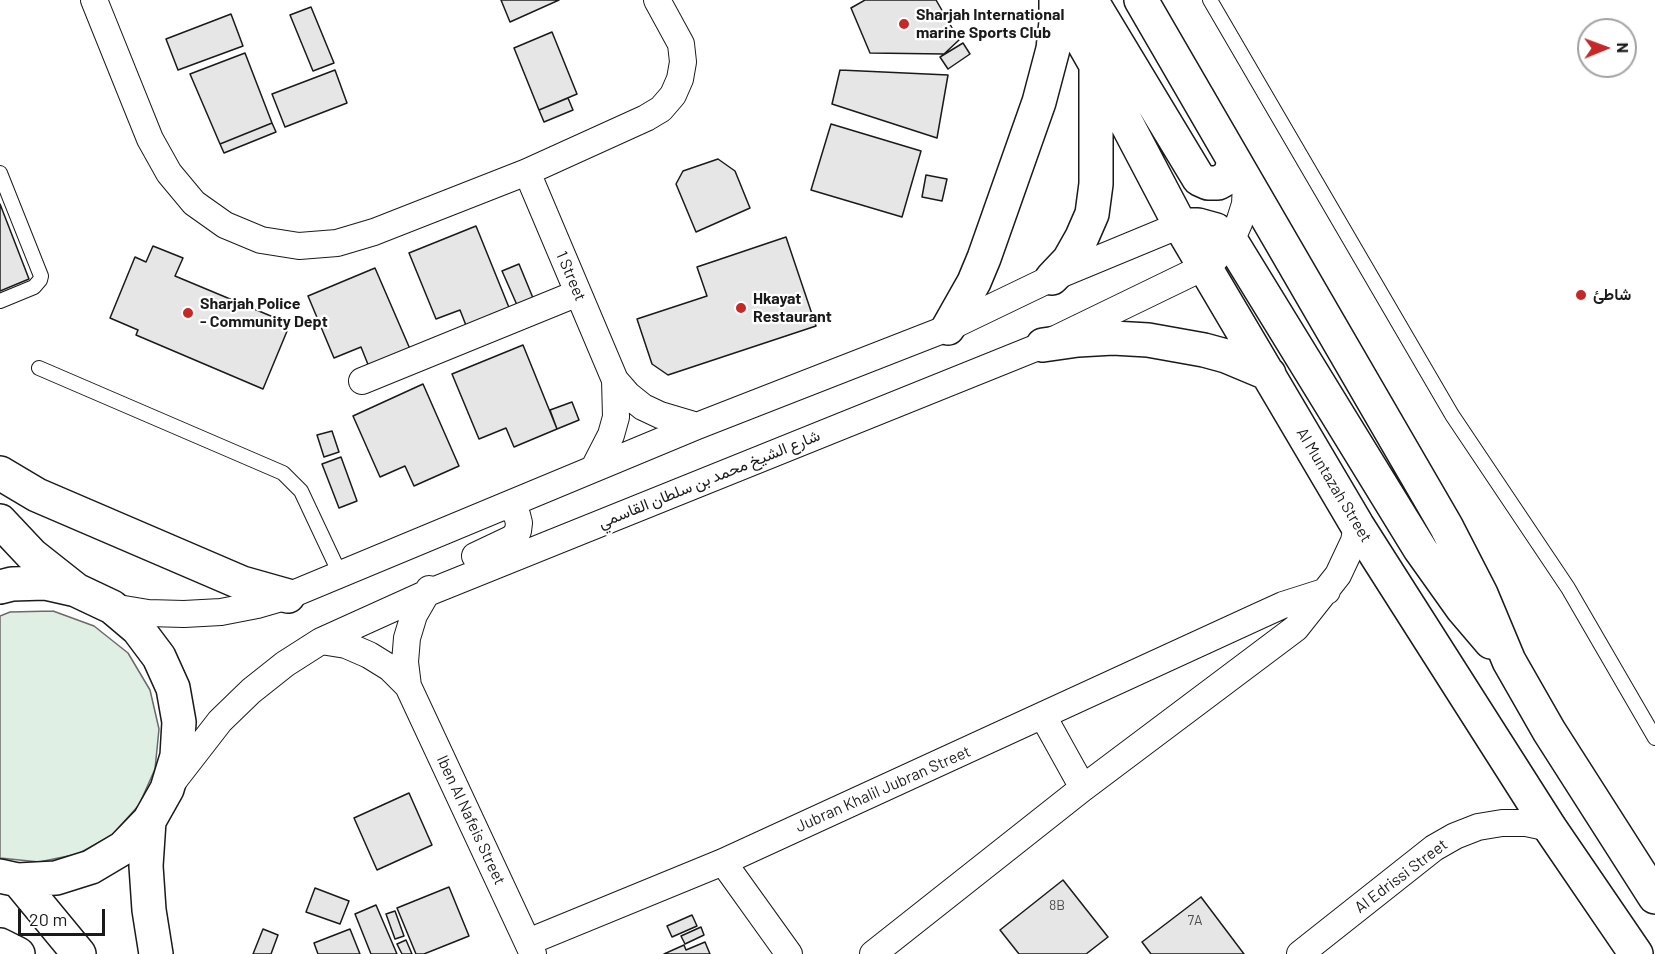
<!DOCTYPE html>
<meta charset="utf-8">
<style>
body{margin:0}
#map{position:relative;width:1655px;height:954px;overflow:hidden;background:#fff;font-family:Barlow,sans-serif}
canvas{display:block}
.north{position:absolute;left:1577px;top:18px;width:60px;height:60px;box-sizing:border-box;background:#fff;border:2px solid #a3a3a3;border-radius:50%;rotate:89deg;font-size:16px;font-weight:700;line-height:24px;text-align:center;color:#1a1a1a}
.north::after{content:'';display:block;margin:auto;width:21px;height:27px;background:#c62828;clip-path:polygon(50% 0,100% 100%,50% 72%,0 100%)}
.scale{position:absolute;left:18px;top:909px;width:87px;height:27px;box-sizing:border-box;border:3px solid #1a1a1a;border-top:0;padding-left:8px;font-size:18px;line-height:21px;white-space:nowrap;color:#1a1a1a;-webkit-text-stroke:4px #fff;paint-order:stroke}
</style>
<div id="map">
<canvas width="1655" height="954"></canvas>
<div class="north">N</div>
<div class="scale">20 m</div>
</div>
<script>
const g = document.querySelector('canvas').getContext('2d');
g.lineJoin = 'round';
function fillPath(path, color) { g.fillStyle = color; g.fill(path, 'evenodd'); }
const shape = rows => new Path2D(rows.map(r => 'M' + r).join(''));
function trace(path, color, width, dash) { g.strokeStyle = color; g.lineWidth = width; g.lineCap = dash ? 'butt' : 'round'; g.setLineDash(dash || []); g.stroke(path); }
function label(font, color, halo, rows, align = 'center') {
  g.font = font + ' Barlow,Vazirmatn,sans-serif'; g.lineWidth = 4.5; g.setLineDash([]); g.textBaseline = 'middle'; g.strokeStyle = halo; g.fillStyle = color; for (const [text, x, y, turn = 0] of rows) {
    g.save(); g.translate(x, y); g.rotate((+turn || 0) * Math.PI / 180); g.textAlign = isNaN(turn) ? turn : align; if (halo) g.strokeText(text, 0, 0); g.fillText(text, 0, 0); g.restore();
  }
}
const green = shape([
 [53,611,94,626,128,653,150,690,159,729,155,769,139,805,112,835,78,854,39,862,0,858,0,616,10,612,53,611]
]);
const building = shape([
 [501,0,559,0,510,22,501,0],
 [865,0,936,0,959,40,944,54,870,53,851,8,865,0],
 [311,7,334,63,313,71,290,15,311,7],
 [231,14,243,46,178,70,166,39,231,14],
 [552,32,577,94,539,110,514,48,552,32],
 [963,43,970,54,948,69,940,57,963,43],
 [245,53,272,123,220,144,190,74,245,53],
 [335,70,347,103,285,127,272,94,335,70],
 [840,70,948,75,937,138,832,104,840,70],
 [568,98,573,110,544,122,539,110,568,98],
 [272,123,276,132,224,153,220,144,272,123],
 [831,124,921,151,902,217,811,190,831,124],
 [718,159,735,171,750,208,696,232,676,184,683,171,718,159],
 [926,175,947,179,942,201,922,197,926,175],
 [0,204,29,279,0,291,0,204],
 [476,226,510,310,467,328,460,310,436,319,409,253,476,226],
 [786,237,816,326,668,375,652,364,637,319,707,296,697,267,786,237],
 [153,246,183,258,175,276,290,324,263,389,136,335,138,330,110,318,135,257,146,262,153,246],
 [519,264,533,298,517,305,502,271,519,264],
 [375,268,410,349,369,367,361,347,334,358,308,296,375,268],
 [523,345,557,429,514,447,506,428,479,439,452,374,523,345],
 [423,384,459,466,414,486,405,466,380,477,353,416,423,384],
 [572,402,579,420,557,429,550,410,572,402],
 [332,431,339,452,324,457,317,435,332,431],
 [341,457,357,501,339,508,322,464,341,457],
 [409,793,432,845,377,870,354,818,409,793],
 [1063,880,1108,937,1086,954,1019,954,1000,930,1063,880],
 [449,887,469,936,424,954,416,954,397,908,449,887],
 [315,888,349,901,340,924,306,912,315,888],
 [1201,897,1244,954,1151,954,1142,942,1201,897],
 [376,905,397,954,371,954,355,914,376,905],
 [395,911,404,936,395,939,386,914,395,911],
 [692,915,697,926,672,937,667,926,692,915],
 [701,927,704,935,685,944,681,936,701,927],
 [263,929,278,935,271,954,253,954,263,929],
 [350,929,360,954,318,954,314,943,350,929],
 [406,940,412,954,402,954,397,944,406,940],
 [705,942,710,954,664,954,684,945,686,950,705,942]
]);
const lane = shape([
 [1210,0,1452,415,1568,588,1655,738],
 [0,173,41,276,40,280,34,287,0,301],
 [39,368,283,473,301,491,340,574]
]);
const street = shape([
 [94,0,150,139,169,173,194,203,225,225,261,240,299,246,337,243,374,232,527,172,646,118,661,109,673,95,680,79,683,62,681,44,657,0],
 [527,172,615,380,616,417,611,435,594,468],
 [615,380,628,395,643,407,660,415,697,426],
 [362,381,578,293],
 [475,556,513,538,518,531,519,523,517,515,511,508,504,506],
 [429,589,414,615,407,638,405,662,408,686,533,954],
 [112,607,148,613,184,614,221,612,257,605,288,596,697,426,948,328,1052,278,1180,225],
 [321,641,346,645,369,655,390,668,408,686],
 [1043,716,1083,788],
 [175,779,220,721,251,691,285,664,321,641,425,594,1043,345,1204,267,1214,260,1231,241,1239,223,1245,204,1246,184],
 [723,862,789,954],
 [528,942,723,862,1261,615,1283,605,1327,591],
 [873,954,1083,788,1296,628,1338,575,1354,541,1357,525],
 [1300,954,1434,848,1455,836,1478,827,1502,823,1526,823,1550,828]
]);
const secondary = shape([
 [1059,0,1096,65,1180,225,1357,525,1550,828,1636,954],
 [1091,0,1199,179,1208,183,1218,183,1227,178,1232,170,1233,161],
 [1141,0,1446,526,1481,594,1509,661,1549,731,1655,897],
 [1180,225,1198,225,1216,230,1231,241,1420,549,1462,608,1491,642],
 [1052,278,1069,260,1082,237,1092,214,1096,184,1096,70],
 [948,328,974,282,984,258,1039,102,1053,49,1056,22,1056,0],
 [1043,345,1078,340,1113,338,1148,340,1204,350,1226,356,1269,374]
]);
const primary = shape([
 [0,473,37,495,242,583,288,596],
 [0,521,32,555,75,589],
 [0,587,12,584,45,583,76,590,112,607,138,629,159,657,173,688,179,722,177,756,167,789,149,821,123,848,91,867,56,878,18,880,0,876],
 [149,821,146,866,149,910,156,954],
 [18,880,79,954],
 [0,945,18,954]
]);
const markers = [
 [904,24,6,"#c62828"],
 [1581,295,6,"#c62828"],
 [741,308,6,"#c62828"],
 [188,313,6,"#c62828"]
];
const numberNames = [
 ["8B",1057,905],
 ["7A",1195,920]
];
const poiNames = [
 ["Sharjah International",916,15],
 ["marine Sports Club",916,33],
 ["شاطئ",1593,295],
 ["Hkayat",753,299],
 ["Restaurant",753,317],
 ["Sharjah Police",200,304],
 ["- Community Dept",200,322]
];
const streetNames = [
 ["1 Street",571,276,67],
 ["شارع الشيخ محمد بن سلطان القاسمي",709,479,-22],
 ["Al Muntazah Street",1334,485,59],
 ["Jubran Khalil Jubran Street",883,789,-24],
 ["Iben Al Nafeis Street",471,820,65],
 ["Al Edrissi Street",1401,876,-37]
];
fillPath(green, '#e0efe3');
trace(green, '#6a6a6a', 1.5);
fillPath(building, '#e6e6e6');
trace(building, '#1a1a1a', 1.5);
trace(lane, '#1a1a1a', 16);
trace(street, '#1a1a1a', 28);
trace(secondary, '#1a1a1a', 36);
trace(primary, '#1a1a1a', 36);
trace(lane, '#fff', 14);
trace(street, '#fff', 26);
trace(secondary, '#fff', 33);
trace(primary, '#fff', 33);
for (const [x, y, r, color] of markers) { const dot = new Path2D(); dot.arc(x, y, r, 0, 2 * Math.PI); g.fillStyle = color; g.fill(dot); trace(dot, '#fff', 2); }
label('14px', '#4d4d4d', null, numberNames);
label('bold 16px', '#1a1a1a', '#fff', poiNames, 'left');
label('16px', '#1a1a1a', '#fff', streetNames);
</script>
